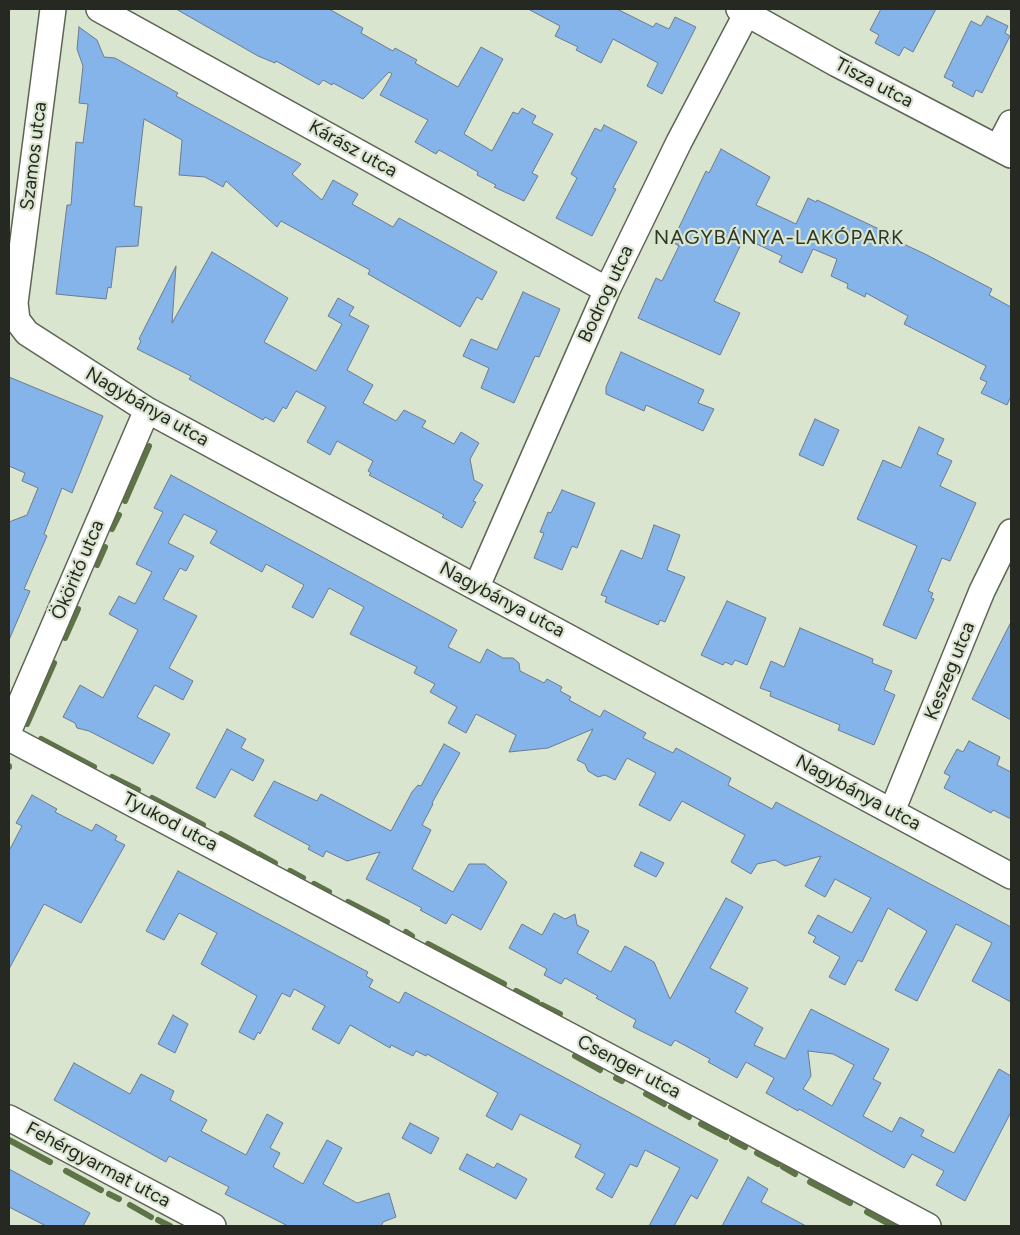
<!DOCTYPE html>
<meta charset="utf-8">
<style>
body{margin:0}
#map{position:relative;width:1020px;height:1235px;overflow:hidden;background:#dae5d0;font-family:Figtree,sans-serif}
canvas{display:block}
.frame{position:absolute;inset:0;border:10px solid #262922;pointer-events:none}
</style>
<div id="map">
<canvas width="1020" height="1235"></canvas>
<div class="frame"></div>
</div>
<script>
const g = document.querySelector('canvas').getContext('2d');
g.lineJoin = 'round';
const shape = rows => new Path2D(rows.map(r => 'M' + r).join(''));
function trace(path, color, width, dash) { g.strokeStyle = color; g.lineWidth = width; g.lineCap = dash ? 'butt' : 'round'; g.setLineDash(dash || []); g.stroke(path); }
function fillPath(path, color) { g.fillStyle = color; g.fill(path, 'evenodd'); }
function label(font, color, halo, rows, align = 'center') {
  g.font = font + ' Figtree,sans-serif'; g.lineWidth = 4.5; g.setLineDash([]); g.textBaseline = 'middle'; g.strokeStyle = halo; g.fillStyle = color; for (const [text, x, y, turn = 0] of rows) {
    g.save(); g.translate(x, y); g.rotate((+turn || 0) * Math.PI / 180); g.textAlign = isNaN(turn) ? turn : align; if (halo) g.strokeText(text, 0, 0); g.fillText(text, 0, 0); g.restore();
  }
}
const stream = shape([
 [125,501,149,446],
 [112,529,119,515],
 [97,565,105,547],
 [65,638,78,609],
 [27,724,54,663],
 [41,739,94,767],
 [9,767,9,766],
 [112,777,138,790],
 [152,798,203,825],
 [221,834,254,852],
 [259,854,275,863],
 [290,871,303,878],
 [314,884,329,892],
 [348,902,387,922],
 [406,932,412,936],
 [428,944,504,984],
 [516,991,537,1002],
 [542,1005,560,1014],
 [575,1056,600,1070],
 [616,1078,622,1081],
 [646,1094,664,1104],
 [671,1107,689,1117],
 [701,1124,726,1137],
 [9,1140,50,1162],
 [732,1140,745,1147],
 [757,1153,778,1164],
 [783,1167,795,1174],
 [66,1171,101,1190],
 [810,1182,850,1203],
 [109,1194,119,1199],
 [130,1205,151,1217],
 [867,1212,893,1226],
 [158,1220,170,1226]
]);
const building = shape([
 [176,9,329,9,363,28,361,33,393,51,395,48,417,60,415,63,458,87,481,47,503,59,464,134,492,151,513,112,518,114,522,108,536,116,532,123,553,134,532,173,538,176,524,201,494,187,496,185,477,175,478,172,439,150,436,154,415,142,428,120,380,95,392,74,389,72,363,99,333,83,332,85,323,80,319,85,276,61,275,63,258,56,176,9],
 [528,9,617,9,653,27,656,23,669,29,675,17,696,27,662,94,647,86,658,63,613,39,601,63,576,50,578,47,555,36,560,26,528,9],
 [881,9,936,9,913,52,904,47,899,56,875,43,879,35,870,30,881,9],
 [987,16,1008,26,1005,33,1010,36,982,93,976,90,973,97,952,86,954,82,944,77,971,21,981,26,987,16],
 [79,27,97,40,104,57,115,58,178,93,176,96,301,164,292,174,322,200,333,180,358,194,352,204,393,227,399,218,497,272,482,300,477,297,460,327,368,274,370,270,281,221,277,227,226,181,223,187,205,177,179,175,182,140,144,119,134,206,142,207,138,246,116,247,111,288,108,287,106,299,56,294,67,205,71,205,76,142,83,143,88,104,79,103,83,66,77,49,79,27],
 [604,125,637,142,613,188,616,189,592,236,556,218,577,178,571,174,595,128,601,131,604,125],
 [721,149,770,177,756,205,796,224,808,198,816,202,817,200,879,229,878,232,925,254,992,289,989,295,1011,307,1011,396,1007,405,981,393,987,382,980,379,986,366,904,324,908,316,866,293,865,297,847,288,848,284,831,276,837,259,813,249,802,273,779,262,782,256,744,238,714,301,740,313,720,355,638,318,656,278,662,281,679,246,672,242,706,171,709,173,721,149],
 [212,252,288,298,264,342,316,371,342,324,328,316,338,298,354,307,349,315,369,326,347,370,373,385,363,403,396,421,404,410,426,421,422,427,454,444,461,432,479,443,470,459,474,480,483,485,473,501,476,502,462,528,442,517,444,515,369,475,371,473,368,471,373,461,337,441,330,455,307,442,326,407,296,391,286,409,283,407,274,422,265,417,263,420,189,379,191,376,137,349,141,341,139,339,176,266,172,323,212,252],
 [523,292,560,309,539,357,535,356,514,403,481,388,489,368,463,356,471,339,497,350,523,292],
 [621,352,704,390,698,403,714,409,703,431,646,405,644,411,606,394,606,387,621,352],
 [9,377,103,416,72,493,62,488,44,534,47,536,24,589,30,591,9,640,9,522,27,515,38,488,22,481,25,473,9,466,9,377],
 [815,419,839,430,823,466,799,455,815,419],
 [919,427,944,439,937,454,952,461,940,486,976,503,950,561,942,558,928,591,933,593,931,598,934,599,916,639,883,625,917,546,857,519,883,460,901,468,919,427],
 [171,475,457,630,448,647,480,663,487,649,503,658,513,658,519,663,520,671,544,683,547,679,562,687,560,691,571,697,569,700,600,717,604,710,646,733,643,738,673,753,676,748,731,778,728,785,772,809,776,802,1011,927,1011,1002,972,981,992,943,956,924,917,1001,895,990,927,931,888,908,862,962,858,960,845,985,829,977,840,957,813,942,816,937,808,933,818,915,852,933,871,898,835,879,825,897,805,886,821,856,785,866,775,860,757,864,751,874,731,862,745,835,682,801,670,821,639,805,656,773,627,758,615,780,605,775,598,777,588,771,585,764,577,760,593,729,548,748,509,752,516,735,476,714,466,733,448,723,457,707,430,692,435,684,414,673,417,667,350,634,364,607,329,588,313,618,292,607,304,585,266,564,262,572,210,543,217,531,184,514,168,543,194,556,186,571,180,568,163,599,197,616,169,668,193,681,183,700,155,685,137,717,170,734,153,764,89,731,77,728,75,723,63,717,80,685,103,698,138,630,109,614,119,596,135,604,152,572,136,564,163,512,154,508,171,475],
 [562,490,595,503,577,548,572,546,562,570,534,558,544,533,540,532,548,512,551,513,562,490],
 [654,525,680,535,667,570,685,577,665,622,660,620,658,625,605,602,607,597,601,595,621,550,642,559,654,525],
 [727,601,766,618,747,665,735,660,732,665,725,662,723,665,701,655,727,601],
 [1011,622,1011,720,972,699,1011,622],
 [800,628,873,659,872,663,892,671,884,690,895,695,874,745,838,730,840,725,770,696,771,692,760,688,771,661,784,667,800,628],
 [227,729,246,739,241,748,264,760,253,781,231,769,215,798,196,788,227,729],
 [969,741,1000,757,997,765,1011,772,1011,819,993,810,991,813,944,788,950,776,944,773,957,749,963,752,969,741],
 [444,744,460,753,432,803,433,804,422,825,431,830,412,869,453,892,469,864,485,864,507,882,481,930,452,914,446,924,420,910,422,908,366,879,380,852,347,861,326,851,323,857,308,849,310,846,254,816,274,781,317,801,321,794,391,831,412,792,418,785,421,786,444,744],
 [32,795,57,809,55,812,92,831,96,824,117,836,115,840,125,845,81,923,44,904,9,969,9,851,22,826,16,823,32,795],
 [641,852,664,863,656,877,634,866,641,852],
 [178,871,368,972,366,976,373,980,369,987,399,1003,405,992,718,1160,697,1199,691,1195,674,1226,649,1226,680,1168,645,1150,637,1167,630,1164,612,1198,596,1189,605,1174,575,1157,581,1145,520,1114,512,1130,486,1116,498,1093,427,1054,426,1056,416,1051,413,1056,391,1045,390,1048,350,1025,339,1044,312,1029,325,1006,294,989,290,997,282,993,260,1034,258,1032,254,1040,239,1032,257,996,201,964,217,933,179,913,164,940,146,931,178,871],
 [726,898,743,907,710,968,748,988,735,1012,763,1028,754,1045,785,1059,811,1009,889,1049,873,1079,881,1083,863,1116,892,1132,900,1117,924,1130,921,1136,954,1153,999,1069,1011,1076,1011,1112,965,1201,936,1185,944,1171,912,1154,904,1168,799,1109,798,1111,766,1093,774,1078,746,1062,737,1078,708,1062,710,1059,675,1040,671,1046,633,1027,636,1020,596,998,598,996,565,978,561,984,544,975,547,969,509,948,522,924,542,935,554,913,565,919,575,914,577,925,589,931,577,953,611,972,625,946,654,962,670,999,726,898],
 [808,1051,833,1054,854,1065,832,1106,803,1089,811,1076,808,1051],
 [173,1015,188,1024,175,1053,158,1044,173,1015],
 [74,1063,130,1094,141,1074,174,1091,170,1100,207,1120,201,1131,246,1155,267,1114,283,1123,270,1148,280,1153,273,1167,303,1184,327,1140,342,1148,323,1184,357,1203,389,1193,396,1217,383,1222,381,1226,288,1226,225,1194,229,1187,169,1156,166,1162,54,1100,74,1063],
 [410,1123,439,1138,431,1154,402,1138,410,1123],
 [467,1154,494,1168,497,1163,527,1179,516,1199,459,1169,467,1154],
 [9,1169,90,1213,83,1226,46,1226,9,1207,9,1169],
 [748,1177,768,1189,761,1202,806,1226,722,1226,748,1177]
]);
const minor = shape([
 [53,9,15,303,17,320,27,333,147,410,1011,876],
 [99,9,607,290],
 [739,9,837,64,1011,155],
 [998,148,1011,123],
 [477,586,607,290,679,142,749,9],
 [9,730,147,410],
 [9,738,928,1226],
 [892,811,982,591,1011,532],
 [9,1118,213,1226]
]);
const streetNames = [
 ["Tisza utca",874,83,28],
 ["Kárász utca",353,149,29],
 ["Szamos utca",34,156,-83],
 ["Bodrog utca",606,294,-65],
 ["Nagybánya utca",147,407,30],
 ["Ököritó utca",78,570,-67],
 ["Nagybánya utca",502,600,28],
 ["Keszeg utca",950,671,-68],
 ["Nagybánya utca",858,793,28],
 ["Tyukod utca",170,822,28],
 ["Csenger utca",629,1067,28],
 ["Fehérgyarmat utca",98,1165,28]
];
const neighbourhoodNames = [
 ["NAGYBÁNYA-LAKÓPARK",779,238]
];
trace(stream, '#5f7446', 6);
fillPath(building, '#85b4ea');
trace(building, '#6d7b8b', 1);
trace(minor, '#5d6654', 28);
trace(minor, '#fff', 25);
label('19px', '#262922', '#dae5d0', streetNames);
g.letterSpacing = '1px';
label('20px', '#2e3626', '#dae5d0', neighbourhoodNames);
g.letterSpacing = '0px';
</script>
